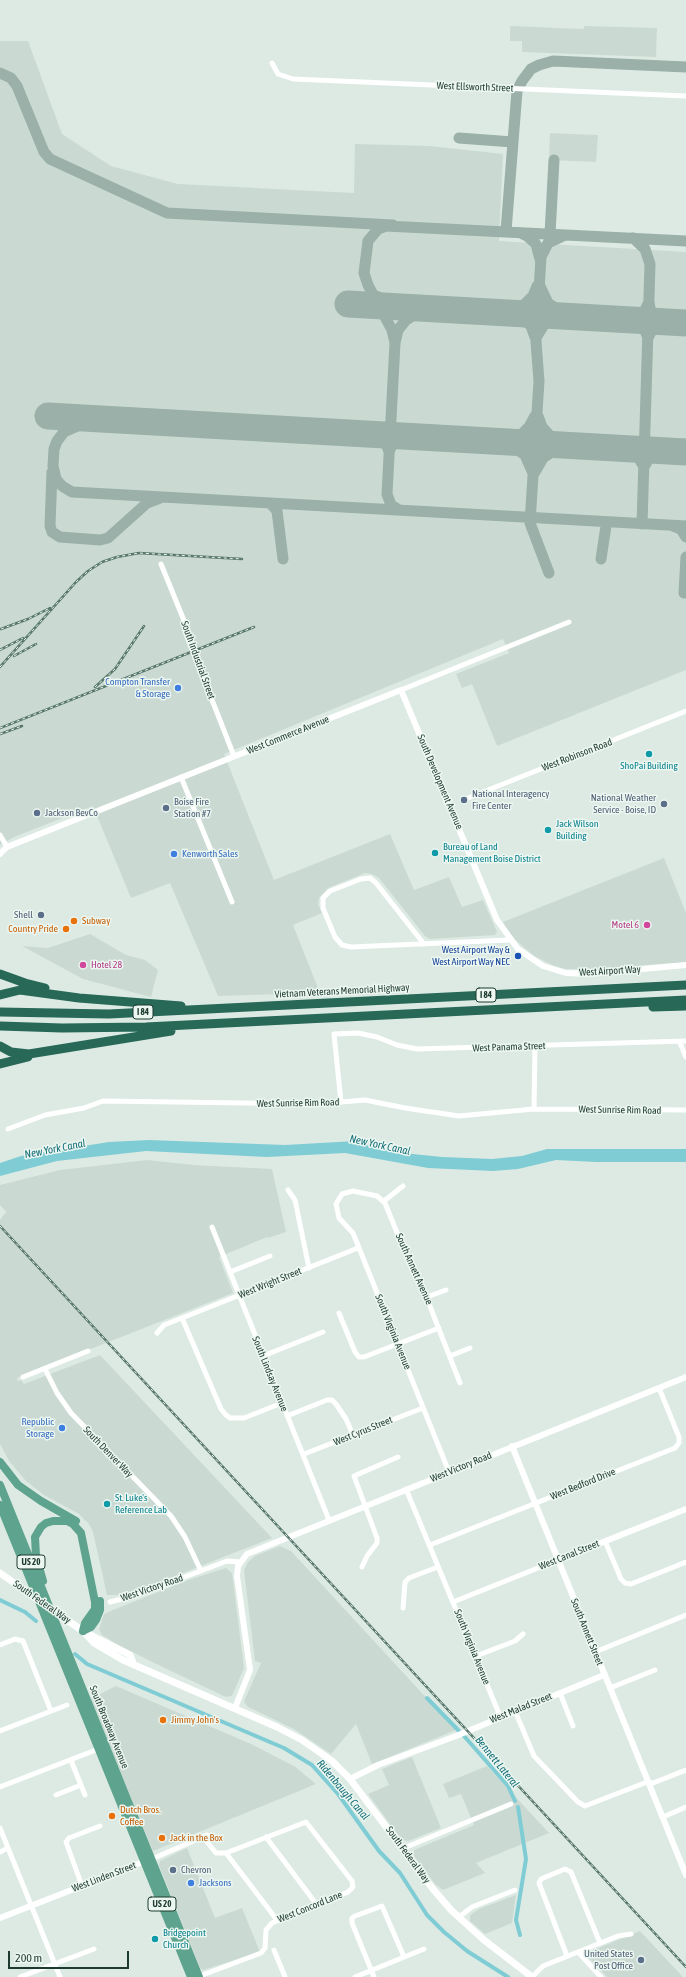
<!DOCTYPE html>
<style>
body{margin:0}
#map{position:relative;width:686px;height:1977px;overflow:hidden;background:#dceae3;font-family:"Asap Condensed",sans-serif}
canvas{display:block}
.scale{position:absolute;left:8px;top:1951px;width:121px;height:18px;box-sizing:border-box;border:2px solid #1d3a30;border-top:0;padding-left:5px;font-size:12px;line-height:14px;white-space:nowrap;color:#1d3a30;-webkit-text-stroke:3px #edf7f1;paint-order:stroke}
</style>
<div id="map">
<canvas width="686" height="1977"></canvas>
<div class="scale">200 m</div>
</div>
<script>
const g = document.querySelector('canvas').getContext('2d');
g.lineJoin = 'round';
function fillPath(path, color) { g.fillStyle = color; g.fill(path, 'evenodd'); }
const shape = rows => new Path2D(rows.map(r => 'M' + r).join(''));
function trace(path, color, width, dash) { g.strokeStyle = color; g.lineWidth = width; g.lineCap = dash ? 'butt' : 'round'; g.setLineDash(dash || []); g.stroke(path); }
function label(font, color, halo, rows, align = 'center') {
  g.font = font + ' "Asap Condensed",sans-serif'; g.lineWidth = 3; g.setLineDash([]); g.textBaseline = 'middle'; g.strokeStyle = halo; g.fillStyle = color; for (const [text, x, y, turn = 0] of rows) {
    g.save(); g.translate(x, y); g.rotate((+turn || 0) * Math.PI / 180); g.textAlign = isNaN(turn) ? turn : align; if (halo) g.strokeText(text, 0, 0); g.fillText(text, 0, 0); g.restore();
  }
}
const built = shape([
 [510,26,584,29,584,26,657,28,656,57,522,52,522,41,510,41],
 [0,41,28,41,62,134,111,166,178,184,354,193,355,144,430,146,503,154,499,241,686,252,686,670,497,746,472,684,462,688,456,674,509,653,503,639,224,754,274,880,390,834,414,890,449,877,462,907,483,900,497,932,495,935,430,939,425,936,379,878,372,874,365,873,328,888,319,898,318,904,322,913,293,925,320,993,218,996,170,883,131,898,93,806,14,837,0,845],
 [550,133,598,135,596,162,549,160],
 [664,858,686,913,686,962,594,969,565,969,552,965,534,956,511,936,503,922],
 [90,934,126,955,145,960,158,970,151,997,83,979,22,946,48,948],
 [147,1160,194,1165,272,1169,286,1232,268,1238,267,1237,219,1257,233,1293,17,1378,18,1381,21,1380,24,1384,100,1355,272,1538,147,1587,118,1595,107,1595,93,1532,89,1524,79,1514,44,1495,26,1481,9,1461,0,1444,0,1220,6,1212,0,1205,0,1185,60,1170],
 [280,1546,291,1551,456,1730,372,1764,356,1724,331,1754,294,1729,248,1707,244,1702,245,1699,261,1663,255,1661,244,1570,248,1562,255,1556],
 [226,1568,232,1573,244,1668,232,1696,226,1697,152,1662,117,1644,102,1635,99,1629,104,1614,113,1610,188,1580],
 [116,1686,251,1744,294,1766,316,1784,153,1851,90,1699],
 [412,1757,441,1828,408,1841,402,1840,368,1794,389,1785,382,1769],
 [487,1766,549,1833,476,1863,485,1873,443,1890,435,1884,414,1856,414,1850,474,1825,461,1794,449,1798,443,1784],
 [187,1848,215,1918,242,1908,260,1952,203,1970,200,1968,159,1865,160,1861],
 [516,1895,512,1923,485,1934,470,1921,470,1915,479,1909],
 [640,1931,683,1977,607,1977,588,1957,589,1952]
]);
const water = shape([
 [149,1140,285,1145,356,1141,366,1145,403,1153,442,1157,492,1159,522,1156,547,1149,686,1149,686,1162,596,1162,556,1160,518,1169,493,1171,428,1168,345,1153,267,1157,146,1151,57,1161,0,1176,0,1163,21,1156,109,1142]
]);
const canal = shape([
 [0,1600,25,1612,36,1621],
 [75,1654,87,1664,284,1748,312,1765,338,1794,379,1851,400,1873,427,1915,444,1932,467,1951,508,1977],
 [427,1698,459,1731],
 [464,1736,508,1786,515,1801],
 [518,1807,526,1859,516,1920,520,1935]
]);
const taxiway = shape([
 [0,73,11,78,17,86,44,152,50,159,167,213,393,225],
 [459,138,513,142],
 [506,231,517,91,522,81,531,69,539,65,553,61,686,67],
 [521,233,527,236,536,244,540,259],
 [550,234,554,160],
 [633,238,645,249,650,264,642,524],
 [540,286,548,303,567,316],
 [376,296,396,306],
 [649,302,651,314,666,321,654,326,648,338,643,326,631,320,642,316,649,302],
 [506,313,525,304,533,296,537,286],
 [506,313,524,319,531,326,535,337],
 [537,336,545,323,564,316],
 [395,343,392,330,368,285,364,273,368,241,378,229,386,226,686,241],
 [538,416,542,427,551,437,567,446],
 [93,419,64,432,57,441,54,449,53,466,56,479,62,486,72,492,686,526],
 [369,435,382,440,387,446,389,452],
 [502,442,510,445,525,455,532,471],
 [502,442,521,435,529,427,535,416],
 [625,449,638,457,644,467],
 [389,451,393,444,398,440,411,437],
 [644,467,650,457,666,451],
 [52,472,50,526,52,532,60,537,100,540,108,538,147,503,160,498],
 [535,472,543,458,558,448,567,446],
 [270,503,277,511,283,559],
 [399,510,391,505,387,494,395,343,398,330,406,320,420,311,438,308],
 [673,526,681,529,686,537],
 [601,559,606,526],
 [549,573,530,523,539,381,536,342,541,257,548,243,563,236],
 [684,593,686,557]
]);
const runway = shape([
 [348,304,686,323],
 [48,416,686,452]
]);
const minor = shape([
 [272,63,278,74,293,79,686,96],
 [161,564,185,623,185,631,234,756],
 [401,690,569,622],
 [181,777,232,902],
 [468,798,686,711],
 [0,835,7,847],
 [424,944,376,883,370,878,361,879,330,891,323,898,323,908,335,937,342,945,351,947,510,940],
 [680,1043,686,1057],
 [341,1102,334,1034,358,1033,377,1037,397,1045,417,1049,686,1041],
 [534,1109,535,1046],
 [8,1129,45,1115,84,1108,103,1101,318,1104,365,1100,405,1108,459,1116,534,1109,686,1110],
 [288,1190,295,1200,309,1268],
 [384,1201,403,1186],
 [212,1227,329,1520],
 [230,1272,270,1256],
 [427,1297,446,1290],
 [339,1313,355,1352,359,1357,364,1357,439,1328],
 [182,1318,221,1409,226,1415,230,1418,244,1418,282,1403],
 [157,1333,164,1325,182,1318,358,1248],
 [263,1356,323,1332],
 [450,1356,470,1348],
 [45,1369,57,1393,71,1413,171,1516,185,1537,201,1571],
 [23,1377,88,1351],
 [287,1416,327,1400,332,1400,336,1404,346,1419,353,1435],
 [304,1454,423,1408],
 [449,1472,353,1233,339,1218,336,1204,342,1194,353,1191,377,1196,385,1203,413,1272,424,1291,460,1383],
 [406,1489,500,1716],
 [605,1541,621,1579,625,1583,631,1584,686,1562],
 [430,1545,675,1448,679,1443,679,1437,659,1388],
 [362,1567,367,1556,377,1543,377,1538,354,1476,398,1457],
 [110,1602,134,1596,227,1561,240,1562],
 [453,1602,558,1560],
 [403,1608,405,1582,409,1578,438,1567],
 [0,1645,15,1639,23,1641,51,1711],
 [595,1652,686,1615],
 [476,1656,515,1641,523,1634],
 [610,1688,655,1670],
 [560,1693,573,1726],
 [515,1711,534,1756,578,1802,585,1806,647,1782,653,1783,686,1770],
 [0,1731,67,1705],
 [72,1759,72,1763,85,1795],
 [0,1787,101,1748],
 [56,1795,81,1785],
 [663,1817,686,1807],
 [0,1828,60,1977],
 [203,1837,216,1853,226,1853,277,1920],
 [266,1837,317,1905],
 [404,1848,511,1804],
 [0,1852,8,1848],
 [152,1859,207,1835],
 [82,1886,66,1842,69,1838,100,1826],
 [459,1917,472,1907,515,1890],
 [274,1950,285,1977],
 [578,1952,601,1977],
 [567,1956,539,1883,541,1879,565,1869,571,1872,600,1943],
 [20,1977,94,1949],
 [197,1977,261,1953,265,1948,266,1930,272,1923,348,1892,353,1887,352,1881,306,1822,226,1853],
 [355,1977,424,1949],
 [374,1977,352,1923,352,1918,355,1916,382,1906,404,1957],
 [532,1977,543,1966,618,1936,631,1934]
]);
const tertiary = shape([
 [0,854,7,847,401,690,497,920,518,949,543,966,566,973,589,974,686,965],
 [512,1446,686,1875],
 [558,1560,686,1509],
 [235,1708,250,1670,237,1576,238,1566,247,1554,686,1377],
 [350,1779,378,1765,456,1736,604,1675],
 [0,1918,148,1860]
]);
const secondary = shape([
 [0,1573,40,1601],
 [48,1607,83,1631,130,1655,133,1663],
 [83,1631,94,1643,123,1660,277,1727,302,1740,332,1761,350,1779,433,1889,451,1910,484,1940,532,1977]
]);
const primary = shape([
 [0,1462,18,1485,41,1501,76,1521],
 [0,1485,199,1977],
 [0,1505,191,1977],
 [43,1581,36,1556,35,1537,41,1527,46,1523,53,1521,67,1521,73,1524,81,1533,95,1602,95,1609,85,1623,83,1631],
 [83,1631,91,1627,96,1620,100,1610,100,1601]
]);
const motorway = shape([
 [0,974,25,983,45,988],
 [0,995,20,990,79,998,181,1006],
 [653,1007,686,1006],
 [0,1012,109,1014,686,985],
 [0,1026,62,1028,146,1027,686,1000],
 [0,1046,11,1052,29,1054,171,1031],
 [0,1064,28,1057]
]);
const rail = shape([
 [1,629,28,619,50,608],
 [0,650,23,638],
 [14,656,36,644],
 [0,667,76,582,88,571,102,562,117,557,139,553,242,559],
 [95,687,115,669,144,626],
 [0,728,254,627],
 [0,734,22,726],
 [0,1226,686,1967]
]);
const markers = [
 [178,688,4,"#3f7fe0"],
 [649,754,4,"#0f9aa8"],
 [464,800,4,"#5c6f8a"],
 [664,804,4,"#5c6f8a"],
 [166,808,4,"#5c6f8a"],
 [37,813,4,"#5c6f8a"],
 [548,830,4,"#0f9aa8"],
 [435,853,4,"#0f9aa8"],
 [174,854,4,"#3f7fe0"],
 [41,915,4,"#5c6f8a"],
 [74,921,4,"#e8710a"],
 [647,925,4,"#d1479c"],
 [66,929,4,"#e8710a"],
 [518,956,4,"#1a4fb4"],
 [83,965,4,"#d1479c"],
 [62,1428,4,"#3f7fe0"],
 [107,1504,4,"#0f9aa8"],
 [163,1720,4,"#e8710a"],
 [112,1816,4,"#e8710a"],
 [162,1838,4,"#e8710a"],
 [173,1870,4,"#5c6f8a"],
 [191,1883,4,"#3f7fe0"],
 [155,1939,4,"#0f9aa8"],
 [641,1960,4,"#5c6f8a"]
];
const shields = [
 [486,995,20],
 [143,1012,20],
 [31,1562,28],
 [162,1904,28]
];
const shieldNames = [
 ["I 84",486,995],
 ["I 84",143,1012],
 ["US 20",31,1562],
 ["US 20",162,1904]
];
const streetNames = [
 ["West Ellsworth Street",475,87,2],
 ["South Industrial Street",198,660,70],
 ["West Commerce Avenue",288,735,-22],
 ["West Robinson Road",577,755,-21],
 ["South Development Avenue",440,782,67],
 ["West Airport Way",610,971,-3],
 ["Vietnam Veterans Memorial Highway",342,991,-3],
 ["West Panama Street",509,1047,-2],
 ["West Sunrise Rim Road",298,1103,-1],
 ["West Sunrise Rim Road",620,1110,1],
 ["South Annett Avenue",414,1269,66],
 ["West Wright Street",270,1283,-22],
 ["South Virginia Avenue",393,1332,68],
 ["South Lindsay Avenue",270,1374,68],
 ["West Cyrus Street",363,1431,-22],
 ["South Denver Way",108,1452,46],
 ["West Victory Road",461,1467,-22],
 ["West Bedford Drive",583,1484,-22],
 ["West Canal Street",569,1555,-22],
 ["West Victory Road",152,1588,-19],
 ["South Federal Way",42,1602,35],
 ["South Annett Street",587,1632,68],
 ["South Virginia Avenue",472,1647,68],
 ["West Malad Street",521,1708,-22],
 ["South Broadway Avenue",109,1727,68],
 ["South Federal Way",408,1855,54],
 ["West Linden Street",104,1877,-21],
 ["West Concord Lane",310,1907,-22]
];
const shopNames = [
 ["Compton Transfer",170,682],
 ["& Storage",170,694],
 ["Kenworth Sales",182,854,"left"],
 ["Republic",54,1422],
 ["Storage",54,1434],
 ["Jacksons",199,1883,"left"]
];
const cultureNames = [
 ["ShoPai Building",649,766,"center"],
 ["Jack Wilson",556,824],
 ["Building",556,836],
 ["Bureau of Land",443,847],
 ["Management Boise District",443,859],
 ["St. Luke's",115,1498],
 ["Reference Lab",115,1510],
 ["Bridgepoint",163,1933],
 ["Church",163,1945]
];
const serviceNames = [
 ["National Interagency",472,794],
 ["Fire Center",472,806],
 ["National Weather",656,798,"right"],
 ["Service - Boise, ID",656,810,"right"],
 ["Boise Fire",174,802],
 ["Station #7",174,814],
 ["Jackson BevCo",45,813],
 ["Shell",33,915,"right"],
 ["Chevron",181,1870],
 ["United States",633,1954,"right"],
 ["Post Office",633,1966,"right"]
];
const foodNames = [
 ["Subway",82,921],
 ["Country Pride",58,929,"right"],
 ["Jimmy John's",171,1720],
 ["Dutch Bros.",120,1810],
 ["Coffee",120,1822],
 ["Jack in the Box",170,1838]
];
const hotelNames = [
 ["Motel 6",639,925],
 ["Hotel 28",91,965,"left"]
];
const transitNames = [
 ["West Airport Way &",510,950],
 ["West Airport Way NEC",510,962]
];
const waterNames = [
 ["New York Canal",380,1145,12],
 ["New York Canal",55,1149,-11],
 ["Bennett Lateral",497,1762,51],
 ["Ridenbaugh Canal",343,1790,50]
];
fillPath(built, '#cadad2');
fillPath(water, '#7fccd4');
trace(canal, '#7fccd4', 4);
trace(taxiway, '#9ab0a8', 11);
trace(runway, '#9ab0a8', 27);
trace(minor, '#fff', 5);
trace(tertiary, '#fff', 6);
trace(secondary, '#fff', 7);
trace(primary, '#5da38d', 8);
trace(motorway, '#276857', 9);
trace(rail, '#57766c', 2.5);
trace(rail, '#edf7f1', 1, [3]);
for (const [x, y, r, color] of markers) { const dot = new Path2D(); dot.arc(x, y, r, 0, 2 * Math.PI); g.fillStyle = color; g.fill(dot); trace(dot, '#edf7f1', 1.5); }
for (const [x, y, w] of shields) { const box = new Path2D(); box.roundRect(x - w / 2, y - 7, w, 14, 3); g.fillStyle = '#edf7f1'; g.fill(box); trace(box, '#1d3a30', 1); }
label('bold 9px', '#1d3a30', null, shieldNames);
label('10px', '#1d3a30', '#edf7f1', streetNames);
label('10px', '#366cbe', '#edf7f1', shopNames, 'right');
label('10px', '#0d838f', '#edf7f1', cultureNames, 'left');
label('10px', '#4e5e75', '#edf7f1', serviceNames, 'left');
label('10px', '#c56008', '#edf7f1', foodNames, 'left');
label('10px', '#b23c85', '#edf7f1', hotelNames, 'right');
label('10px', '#164399', '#edf7f1', transitNames, 'right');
label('italic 11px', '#146e79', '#edf7f1', waterNames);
</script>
